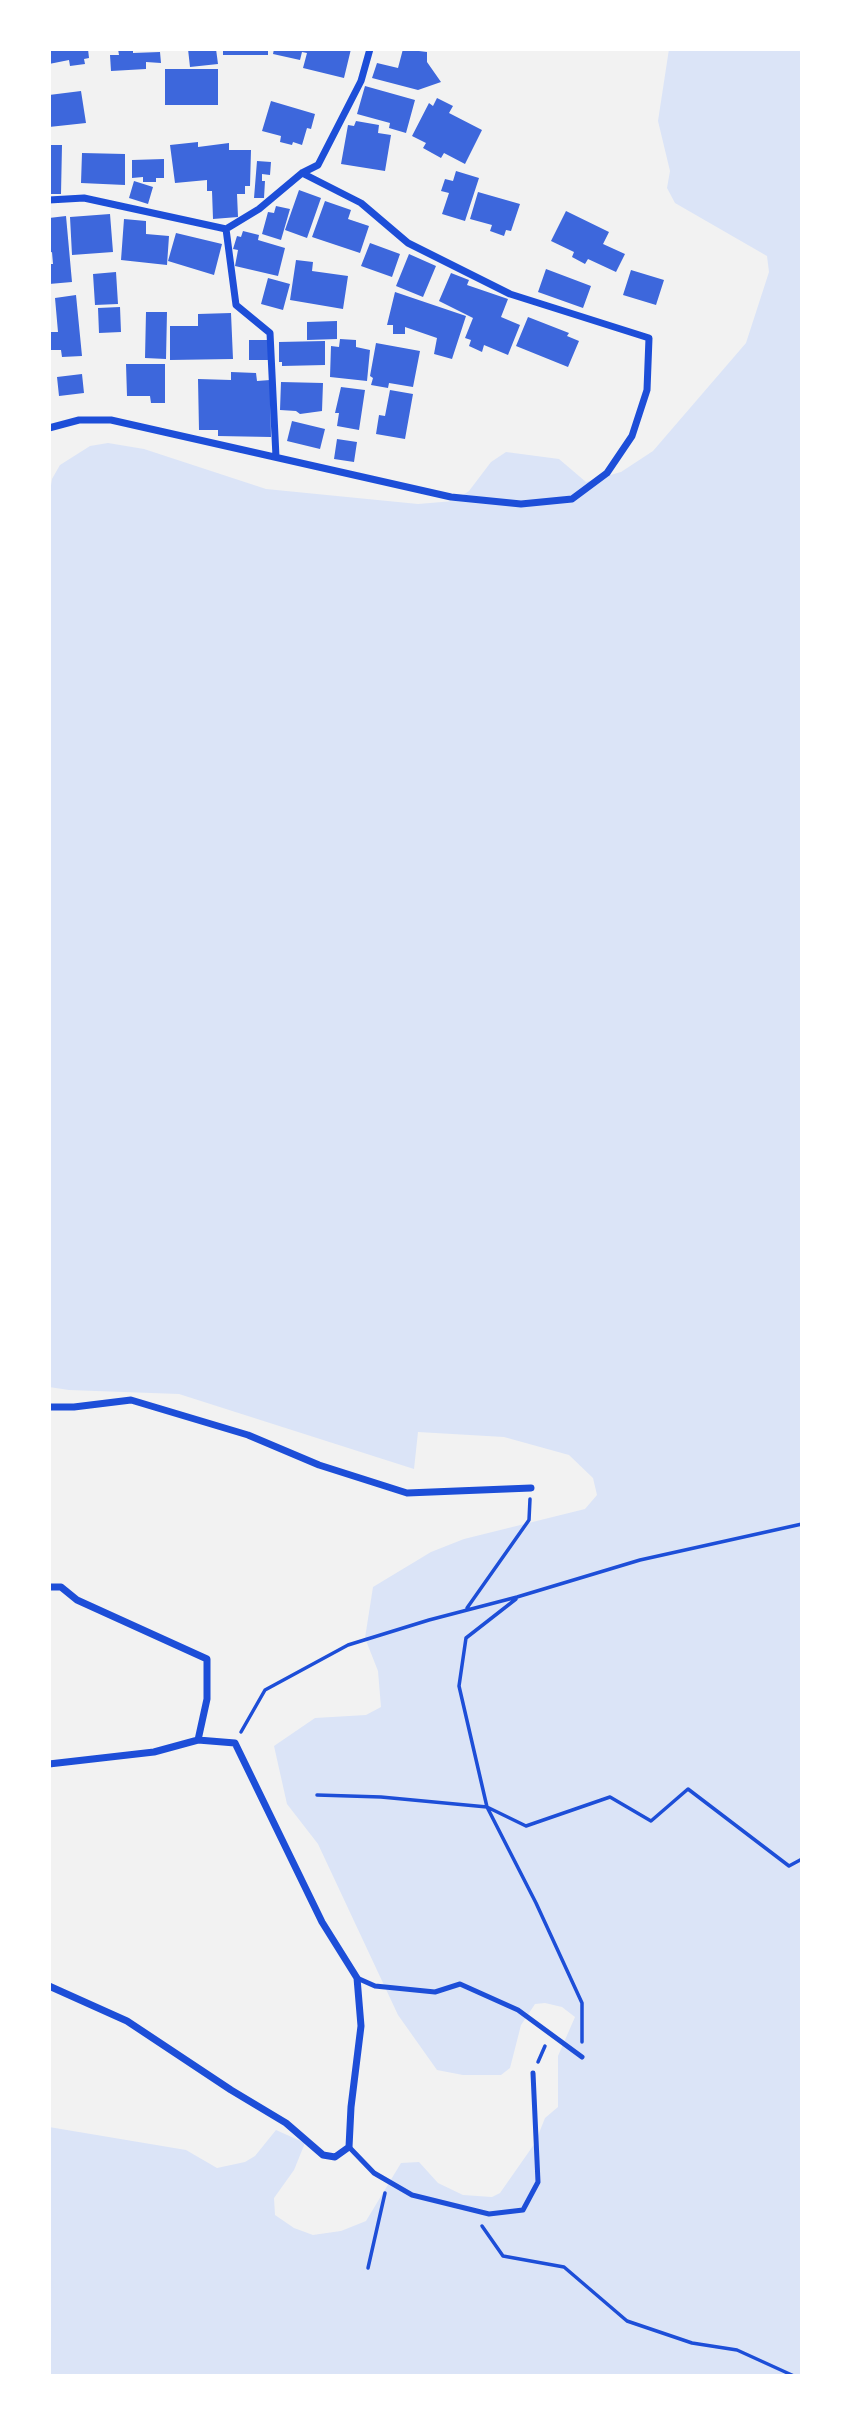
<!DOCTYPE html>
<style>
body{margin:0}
#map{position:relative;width:851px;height:2425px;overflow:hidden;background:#f2f2f2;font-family:"PT Sans",sans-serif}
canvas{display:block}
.frame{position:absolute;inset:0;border:51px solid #fff;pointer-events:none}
</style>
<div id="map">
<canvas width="851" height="2425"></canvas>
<div class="frame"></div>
</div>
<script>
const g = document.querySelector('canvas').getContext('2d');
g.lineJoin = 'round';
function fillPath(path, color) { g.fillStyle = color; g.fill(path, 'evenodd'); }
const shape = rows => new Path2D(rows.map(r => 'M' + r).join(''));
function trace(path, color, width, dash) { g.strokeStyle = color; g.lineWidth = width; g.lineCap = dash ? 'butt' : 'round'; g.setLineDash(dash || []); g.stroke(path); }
const green = shape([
 [669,49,802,49,802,2376,49,2376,49,2127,186,2150,217,2168,245,2162,255,2156,276,2130,305,2143,294,2170,274,2198,275,2215,294,2228,313,2235,341,2231,366,2221,401,2163,419,2162,438,2183,463,2195,492,2197,500,2193,535,2143,545,2118,558,2107,558,2056,575,2017,562,2007,545,2003,535,2004,521,2025,510,2068,501,2075,463,2075,437,2070,398,2015,318,1844,287,1804,274,1746,315,1718,366,1715,381,1707,378,1671,365,1638,373,1587,431,1552,464,1539,585,1509,597,1495,593,1478,569,1455,504,1437,418,1432,414,1469,179,1394,69,1390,49,1387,49,498,52,479,60,465,90,446,108,443,144,449,266,489,418,504,454,501,469,491,491,462,506,452,559,459,586,482,621,472,653,451,746,343,769,272,767,256,675,203,667,188,670,171,658,121]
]);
const building = shape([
 [49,49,88,49,89,58,84,59,85,64,70,66,69,60,49,64],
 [118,49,133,49,133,53,160,52,161,63,146,62,146,69,111,71,110,55,119,55],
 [188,49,216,49,218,64,190,67],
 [223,49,268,49,268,55,223,55],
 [274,49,351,49,344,78,303,68,307,53,302,52,300,60,273,54],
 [403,49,427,52,427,62,441,82,418,90,372,78,377,63,398,68],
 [165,69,218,69,218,105,165,105],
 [365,86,415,100,406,133,389,128,390,123,357,114],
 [81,91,86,123,49,127,49,95],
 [437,98,453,106,449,113,482,130,465,164,444,153,441,158,423,148,426,143,412,136,429,103,433,106],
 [271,101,315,114,311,129,307,128,302,145,293,142,292,145,280,142,281,136,262,131],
 [356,121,379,125,378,133,391,135,385,171,341,164,348,125,354,126],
 [198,142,198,147,229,143,229,150,251,150,250,186,245,186,245,194,237,194,238,217,213,219,212,191,207,191,207,180,175,183,170,145],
 [49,145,62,145,61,194,49,194],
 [82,153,125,154,125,185,81,183],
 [164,159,164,178,156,178,156,182,143,182,143,177,132,178,132,160],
 [257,161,271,162,270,175,262,174,262,181,265,181,264,198,254,198],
 [456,171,479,178,465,221,442,214,449,193,441,191,445,179,453,181],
 [134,181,153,187,148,204,129,198],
 [299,190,321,198,307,238,285,230],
 [478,192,520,204,511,231,506,230,504,236,490,231,492,225,470,219],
 [325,201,351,210,348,219,369,226,360,253,312,237],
 [276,206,290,209,281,240,262,234,268,212,274,213],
 [566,211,609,232,603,244,625,254,616,272,588,259,585,264,572,257,574,252,551,241],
 [110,214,113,252,72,255,70,217],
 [66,216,72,282,49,284,49,264,53,264,52,252,49,253,49,218],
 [124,219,146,221,146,234,169,236,167,265,121,260],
 [243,231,259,235,258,240,285,248,278,276,235,266,238,250,233,249,237,236,241,237],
 [176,233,222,244,214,275,168,261],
 [370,243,400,254,392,277,361,266],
 [409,254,436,266,423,297,396,286],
 [296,260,313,262,312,271,348,276,343,309,290,300],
 [546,269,591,286,583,308,538,292],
 [631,270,664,280,656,305,623,295],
 [116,272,118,304,95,305,93,274],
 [451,273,469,280,467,285,508,299,501,317,520,325,508,355,484,345,482,352,469,346,471,340,465,338,473,318,439,301],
 [268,278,290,284,283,310,261,304],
 [395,292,466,316,452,359,434,354,437,338,405,327,405,334,393,334,393,325,387,325],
 [76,295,82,356,62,357,61,350,50,350,49,345,49,332,58,332,55,298],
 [120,307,121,332,99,333,98,308],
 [146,312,167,312,166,359,145,358],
 [231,313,233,359,170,360,170,326,198,326,198,314],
 [528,317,569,333,567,336,579,341,568,367,516,346],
 [337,321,337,339,307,340,307,322],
 [340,339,356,340,356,347,370,350,367,381,330,377,331,346,339,347],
 [249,340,268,340,269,360,249,360],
 [325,341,325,365,282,366,282,362,279,362,279,342],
 [376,343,420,351,413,387,389,383,388,388,371,385,373,378,370,376],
 [126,364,165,364,165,403,151,403,150,396,127,396],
 [231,372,256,373,257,381,270,380,271,437,218,436,218,430,199,430,198,379,231,380],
 [82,374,84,393,59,396,57,377],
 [281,382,323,383,322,411,300,414,296,411,280,410],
 [341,387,365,390,359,430,337,426,339,413,335,413],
 [390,390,413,394,405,439,376,434,379,415,385,416],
 [292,421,325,429,320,449,287,441],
 [337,439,357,442,354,462,334,459]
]);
const path = shape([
 [516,1599,466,1638,459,1686,487,1807,536,1903,582,2003,582,2042],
 [467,1608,529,1520,530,1499],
 [241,1732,265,1690,348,1645,429,1620,517,1597,640,1560,802,1524],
 [317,1795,381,1797,487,1807,526,1826,610,1797,651,1821,688,1789,789,1866,802,1859],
 [538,2062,545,2046],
 [482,2226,503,2256,564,2267,627,2321,692,2343,737,2350,794,2376],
 [368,2268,385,2193]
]);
const service = shape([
 [357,1978,375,1986,435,1992,460,1984,518,2010,582,2057],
 [349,2147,374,2173,412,2195,489,2214,523,2210,538,2182,533,2073]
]);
const minor = shape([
 [49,200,84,198,226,229,259,209,302,173,318,165,361,81,370,49],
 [226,229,236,305,270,333,276,457],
 [49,428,79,420,111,420,451,497,521,504,572,499,607,473,632,436,647,390,649,338,510,294,408,243,361,203,302,173],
 [49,1407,74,1407,131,1400,248,1435,319,1465,407,1493,531,1488],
 [49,1587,61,1587,77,1600,207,1659,207,1699,198,1740],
 [49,1764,154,1752,198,1740,235,1743,322,1922,357,1978,361,2026,351,2107,349,2147,335,2157,323,2155,286,2123,231,2090,127,2021,49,1986]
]);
fillPath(green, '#dbe4f7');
fillPath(building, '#3d67dc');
trace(path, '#1d4ed8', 3.5);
trace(service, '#1d4ed8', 5);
trace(minor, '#1d4ed8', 7);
</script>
